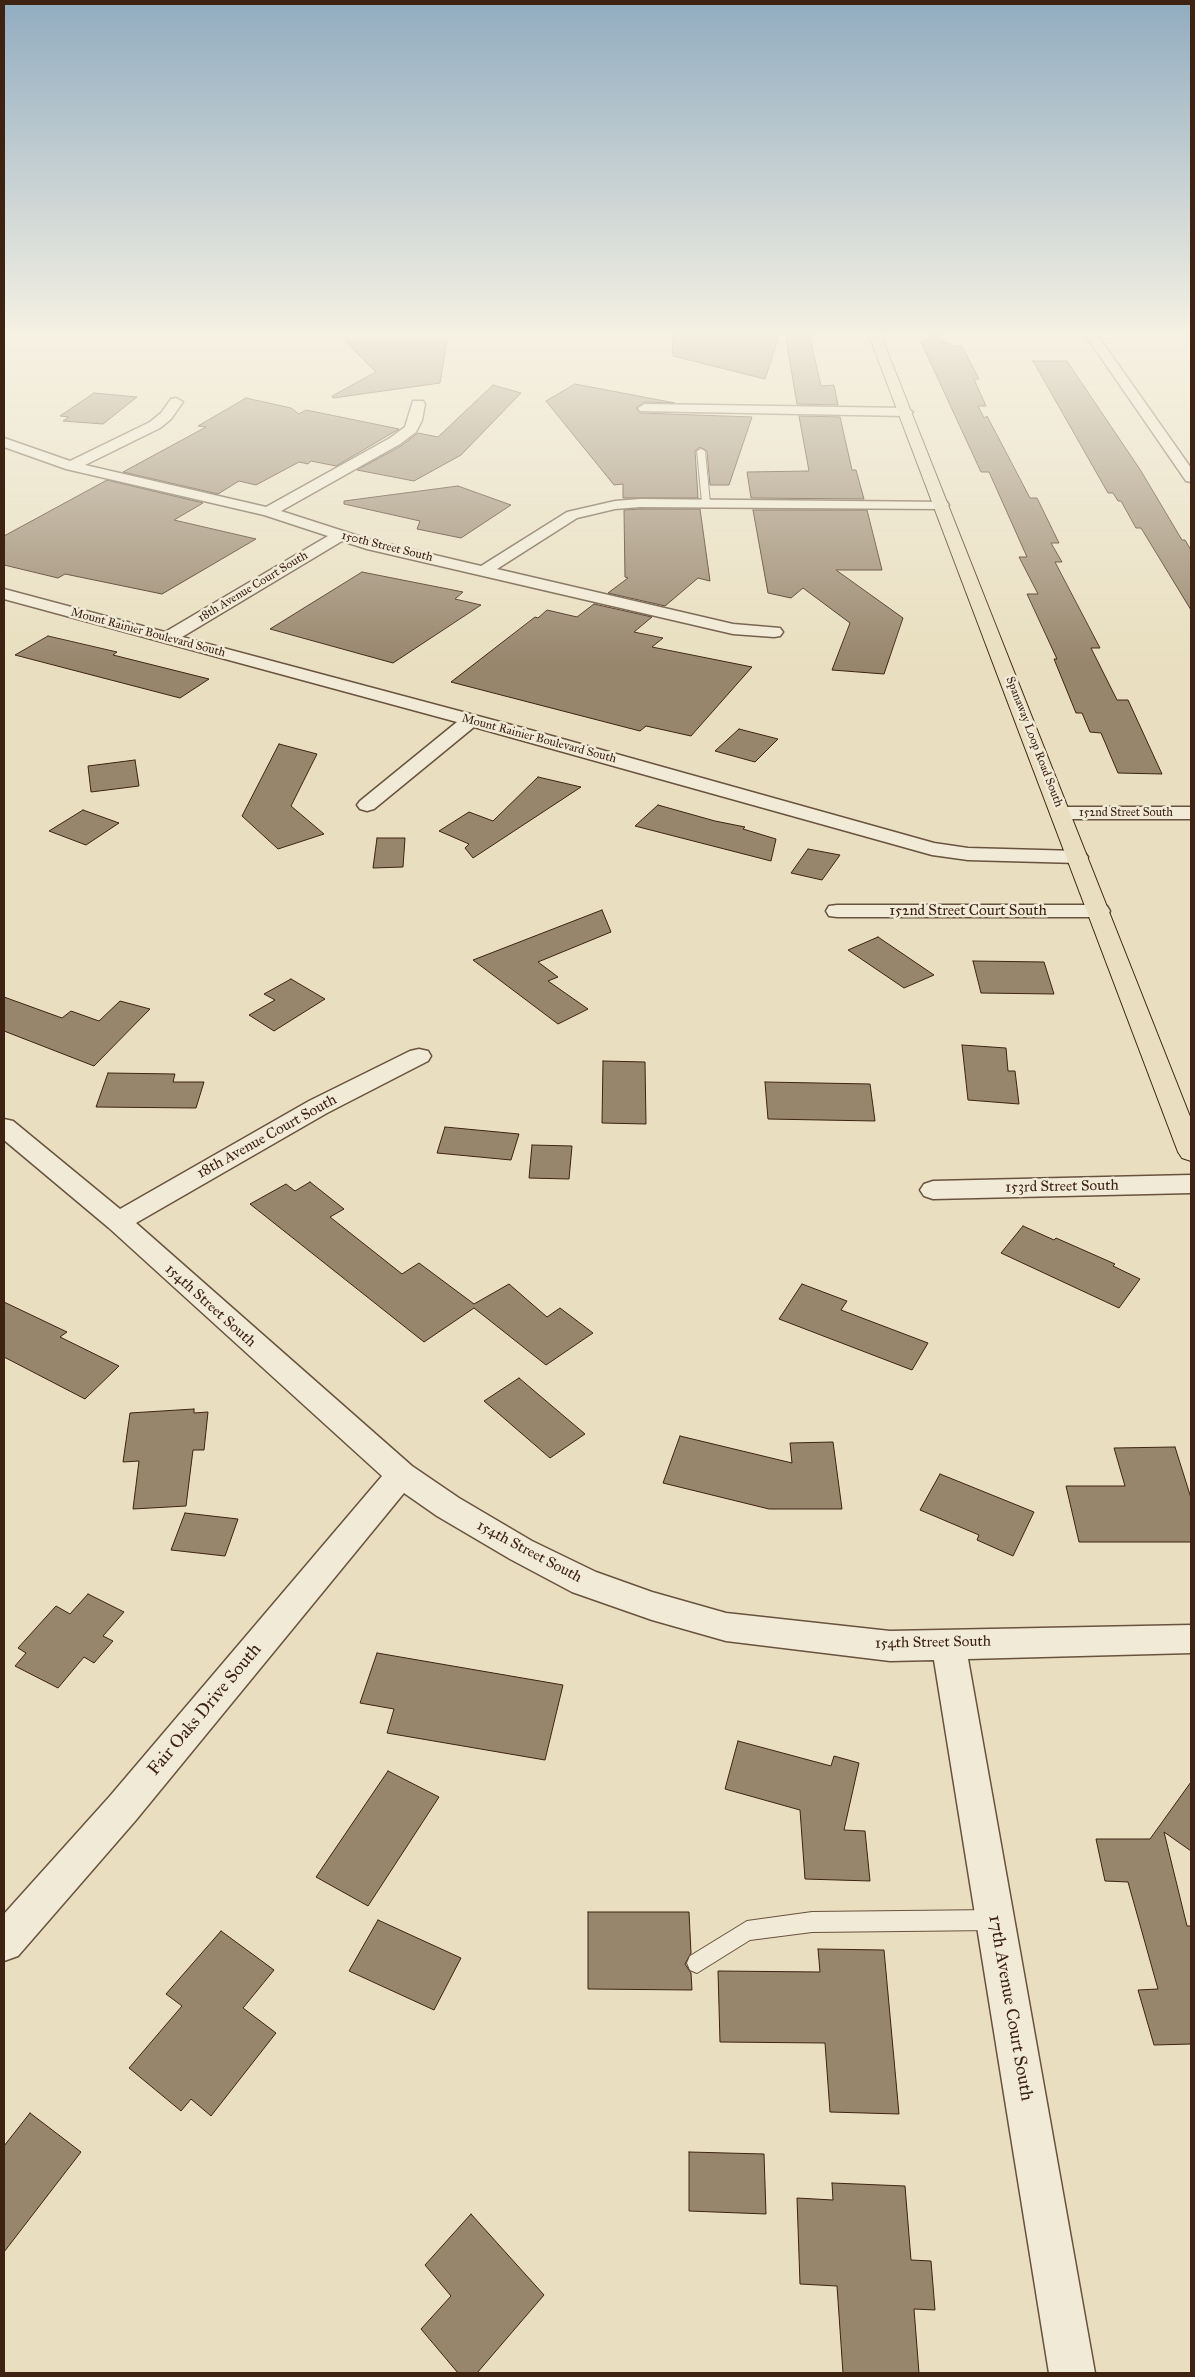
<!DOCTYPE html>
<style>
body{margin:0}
#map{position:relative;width:1195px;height:2377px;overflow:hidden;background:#e9dfc0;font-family:"IM FELL Great Primer",serif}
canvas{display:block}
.frame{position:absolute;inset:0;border:5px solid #3e2312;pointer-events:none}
</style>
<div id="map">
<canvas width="1195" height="2377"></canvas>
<div class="frame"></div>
</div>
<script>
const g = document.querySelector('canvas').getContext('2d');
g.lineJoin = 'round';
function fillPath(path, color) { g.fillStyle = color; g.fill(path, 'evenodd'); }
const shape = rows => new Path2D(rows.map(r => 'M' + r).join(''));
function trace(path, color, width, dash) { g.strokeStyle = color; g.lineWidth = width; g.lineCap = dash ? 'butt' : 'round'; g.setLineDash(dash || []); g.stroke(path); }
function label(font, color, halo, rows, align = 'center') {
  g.font = font + ' "IM FELL Great Primer",serif'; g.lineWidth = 5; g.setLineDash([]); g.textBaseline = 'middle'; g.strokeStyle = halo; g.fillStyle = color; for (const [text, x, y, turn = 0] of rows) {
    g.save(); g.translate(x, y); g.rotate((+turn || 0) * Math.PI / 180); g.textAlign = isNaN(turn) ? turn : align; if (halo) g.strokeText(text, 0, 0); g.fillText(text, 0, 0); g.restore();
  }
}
const building = shape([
 [672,333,780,333,765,379,673,356,672,333],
 [785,333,809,333,821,386,834,385,838,405,797,404,785,333],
 [939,333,944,343,949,343,950,346,962,346,979,379,974,379,986,406,978,406,984,418,987,416,1030,498,1037,498,1059,543,1051,543,1062,562,1055,562,1100,648,1091,648,1117,700,1128,700,1162,774,1118,773,1101,733,1090,732,1082,713,1076,713,1054,659,1057,659,1027,594,1038,594,1019,557,1027,557,989,472,981,472,921,342,939,333],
 [345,341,447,341,440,383,333,398,332,396,376,372,345,341],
 [1033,361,1067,361,1141,471,1182,540,1185,540,1191,550,1191,610,1141,528,1136,528,1121,501,1118,501,1113,493,1108,493,1033,361],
 [575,384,675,403,644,402,636,408,640,413,752,417,729,485,710,485,707,451,700,447,695,451,698,498,623,498,623,484,614,485,546,401,575,384],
 [493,385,521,393,461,455,414,481,357,470,401,446,418,433,438,437,493,385],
 [94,393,137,397,103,424,63,421,69,417,60,416,94,393],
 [246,398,291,408,299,414,306,410,399,429,336,466,311,461,308,464,299,462,256,485,239,481,218,494,123,472,206,427,198,426,246,398],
 [799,416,840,417,852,470,856,470,864,499,751,498,747,472,809,471,799,416],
 [107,480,203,503,174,520,256,539,162,594,65,574,58,578,4,565,4,536,107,480],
 [458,486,511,505,461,538,417,529,420,521,344,504,344,501,458,486],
 [640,509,700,509,710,581,698,578,665,606,608,593,628,578,625,577,624,510,640,509],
 [753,510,867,510,882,570,836,570,903,618,884,674,832,670,850,623,803,588,791,598,768,593,753,510],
 [362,572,463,592,455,599,481,605,393,663,270,629,362,572],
 [594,604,652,617,634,632,663,638,652,647,752,667,691,736,646,726,640,731,451,682,535,617,538,618,547,610,577,617,594,604],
 [48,636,117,652,113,655,209,679,180,698,15,655,48,636],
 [739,729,778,739,755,762,715,751,739,729],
 [279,744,317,754,291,806,324,834,278,849,242,816,279,744],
 [135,760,139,786,91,792,88,766,135,760],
 [538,777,581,787,473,858,465,848,469,844,439,831,469,812,493,821,538,777],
 [658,805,715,821,745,827,743,829,776,839,771,861,635,826,658,805],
 [83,810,119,823,86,845,49,831,83,810],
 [377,838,405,838,403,867,373,868,377,838],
 [808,849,840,855,822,880,791,873,808,849],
 [602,910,611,932,538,962,558,977,548,981,588,1009,558,1024,473,960,602,910],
 [878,937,934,975,904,988,848,950,878,937],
 [973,961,1044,962,1054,994,981,993,973,961],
 [291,979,325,999,274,1031,249,1015,275,1000,264,994,291,979],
 [4,997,62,1018,71,1011,99,1021,120,1001,150,1009,94,1066,4,1031,4,997],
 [962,1045,1006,1048,1008,1071,1015,1071,1019,1104,968,1100,962,1045],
 [603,1061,645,1062,646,1124,602,1123,603,1061],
 [108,1073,175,1074,173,1082,204,1082,196,1108,96,1107,108,1073],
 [765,1082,870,1084,875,1121,768,1119,765,1082],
 [445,1127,519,1134,511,1160,437,1153,445,1127],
 [532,1145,572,1146,569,1179,529,1178,532,1145],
 [310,1182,344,1209,330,1217,402,1274,419,1263,474,1304,509,1284,547,1317,560,1308,593,1333,546,1365,474,1308,424,1342,250,1204,286,1184,295,1191,310,1182],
 [1023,1226,1054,1240,1056,1238,1115,1264,1113,1266,1140,1279,1119,1308,1001,1253,1023,1226],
 [802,1284,847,1301,841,1310,928,1343,912,1370,779,1319,802,1284],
 [4,1302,67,1332,60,1337,119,1366,85,1399,4,1357,4,1302],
 [519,1378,585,1434,550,1458,484,1401,519,1378],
 [194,1409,194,1413,208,1412,204,1450,193,1450,186,1506,133,1509,139,1461,123,1462,130,1413,194,1409],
 [680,1436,792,1463,790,1443,833,1442,842,1509,769,1509,663,1483,680,1436],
 [1175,1447,1191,1498,1191,1542,1079,1542,1066,1486,1125,1486,1114,1448,1175,1447],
 [940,1474,1034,1512,1013,1556,977,1540,979,1535,920,1510,940,1474],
 [185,1513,238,1519,225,1556,171,1550,185,1513],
 [88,1594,124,1612,103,1636,113,1641,94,1663,84,1657,58,1688,15,1666,26,1653,18,1648,56,1606,70,1614,88,1594],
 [377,1653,563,1685,545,1760,387,1733,394,1709,360,1703,377,1653],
 [738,1741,831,1766,834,1756,859,1763,844,1830,865,1831,870,1881,805,1879,800,1810,725,1789,738,1741],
 [388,1771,439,1797,368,1906,316,1877,388,1771],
 [1191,1782,1191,1851,1164,1832,1187,1926,1191,1926,1191,2044,1154,2045,1138,1990,1158,1989,1128,1882,1105,1881,1096,1839,1150,1839,1191,1782],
 [588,1912,689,1912,691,1953,685,1964,691,1973,692,1990,588,1989,588,1912],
 [378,1920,461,1958,434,2010,349,1971,378,1920],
 [221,1931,274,1970,243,2008,276,2033,211,2116,191,2099,181,2111,129,2068,182,2006,166,1994,221,1931],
 [818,1949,884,1950,899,2114,830,2112,825,2043,720,2042,718,1971,820,1972,818,1949],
 [30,2113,81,2152,4,2252,4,2146,30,2113],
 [689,2152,764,2154,766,2214,689,2211,689,2152],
 [832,2183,905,2186,911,2260,931,2261,935,2310,914,2309,919,2373,843,2373,837,2286,800,2284,797,2198,833,2200,832,2183],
 [471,2214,544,2295,477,2373,458,2373,421,2329,451,2296,425,2265,471,2214]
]);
const lane = shape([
 [701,449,705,451,710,503,706,505,702,503,697,451,701,449],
 [994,1910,1001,1913,1004,1920,1001,1927,994,1930,812,1932,750,1940,697,1973,690,1970,687,1963,690,1956,747,1921,812,1912,994,1910]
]);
const street = shape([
 [1084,333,1096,333,1191,468,1191,482,1186,481,1084,333],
 [176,398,183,402,171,419,160,428,85,465,266,507,390,438,405,427,413,401,423,401,425,404,422,420,416,432,400,444,281,511,371,540,481,566,567,512,615,501,640,499,947,502,949,505,942,509,640,507,615,509,577,518,497,569,733,624,780,628,783,632,780,636,774,637,733,634,367,549,342,541,182,637,534,731,934,843,968,848,1078,851,1085,853,1088,857,1085,861,1078,863,968,860,932,855,474,727,374,809,367,811,360,809,357,805,360,801,457,722,4,599,4,589,165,632,328,536,264,515,66,469,4,447,4,438,70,461,150,422,161,413,171,399,176,398],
 [645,404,906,408,913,412,906,416,640,411,638,408,645,404],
 [1062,807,1191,807,1191,819,1062,819,1055,817,1052,813,1055,809,1062,807],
 [837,905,1099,905,1107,906,1110,911,1107,916,1099,917,837,917,829,916,826,911,829,906,837,905],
 [419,1049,428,1051,431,1056,428,1061,327,1113,136,1223,412,1466,459,1498,532,1541,596,1572,652,1592,726,1613,890,1631,1191,1625,1191,1653,968,1659,1095,2373,1049,2373,934,1660,890,1661,726,1641,652,1620,572,1592,510,1559,437,1516,404,1493,136,1820,18,1956,4,1961,4,1914,110,1796,382,1476,109,1228,4,1140,4,1119,13,1121,120,1209,309,1101,410,1051,419,1049],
 [1191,1175,1191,1193,933,1199,924,1196,920,1190,924,1184,933,1181,1191,1175]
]);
const primary = shape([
 [868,333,880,333,1191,1119,1191,1161,1182,1158,1178,1152,868,333]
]);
const farStreetnames = [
 ["150th Street South",387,547,14],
 ["18th Avenue Court South",253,587,-31],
 ["Mount Rainier Boulevard South",148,633,15],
 ["Mount Rainier Boulevard South",539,739,15],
 ["Spanaway Loop Road South",1034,742,69],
 ["152nd Street South",1126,813]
];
const streetNames = [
 ["152nd Street Court South",968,911],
 ["18th Avenue Court South",267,1137,-29],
 ["153rd Street South",1062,1187,-1],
 ["154th Street South",210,1306,42],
 ["154th Street South",529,1552,28],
 ["154th Street South",933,1643,-1]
];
const nearStreetnames = [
 ["Fair Oaks Drive South",205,1710,-50],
 ["17th Avenue Court South",1010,2008,80]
];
fillPath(building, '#97856c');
trace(building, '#3e2312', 1);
trace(lane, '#69523e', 2);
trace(street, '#69523e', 3);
trace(primary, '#3e2312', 2);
fillPath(lane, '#f1ead6');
fillPath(street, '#f1ead6');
fillPath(primary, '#e9dfc0');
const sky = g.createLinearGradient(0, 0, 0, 666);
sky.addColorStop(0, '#91acc0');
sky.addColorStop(0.5, '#f5f1e3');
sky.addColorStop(1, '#f5f1e300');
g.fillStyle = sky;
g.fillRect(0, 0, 1195, 666);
label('12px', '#3e2312', '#f1ead6', farStreetnames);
label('15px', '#3e2312', '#f1ead6', streetNames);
label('18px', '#3e2312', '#f1ead6', nearStreetnames);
</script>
